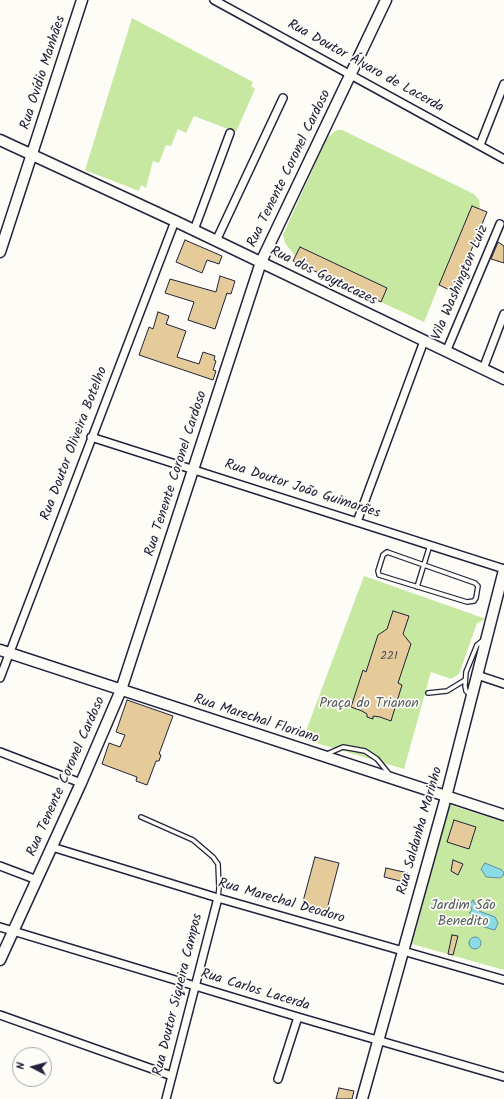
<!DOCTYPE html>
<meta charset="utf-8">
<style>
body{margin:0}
#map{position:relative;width:504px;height:1099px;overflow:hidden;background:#fdfcf7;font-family:Kalam,sans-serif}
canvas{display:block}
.north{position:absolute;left:12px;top:1047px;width:40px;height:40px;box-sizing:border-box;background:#fdfcf7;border:1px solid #a5a5ac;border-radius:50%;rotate:276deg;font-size:11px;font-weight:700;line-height:16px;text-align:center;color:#22223b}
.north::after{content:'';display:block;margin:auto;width:14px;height:18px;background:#22223b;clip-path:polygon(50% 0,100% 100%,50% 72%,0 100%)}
</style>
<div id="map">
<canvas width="504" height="1099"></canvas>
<div class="north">N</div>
</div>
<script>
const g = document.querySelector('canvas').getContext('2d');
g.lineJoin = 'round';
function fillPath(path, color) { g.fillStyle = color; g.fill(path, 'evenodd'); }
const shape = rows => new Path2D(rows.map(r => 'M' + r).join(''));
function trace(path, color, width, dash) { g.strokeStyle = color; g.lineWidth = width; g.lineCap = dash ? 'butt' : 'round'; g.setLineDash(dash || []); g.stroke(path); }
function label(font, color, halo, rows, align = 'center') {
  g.font = font + ' Kalam,sans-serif'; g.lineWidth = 3.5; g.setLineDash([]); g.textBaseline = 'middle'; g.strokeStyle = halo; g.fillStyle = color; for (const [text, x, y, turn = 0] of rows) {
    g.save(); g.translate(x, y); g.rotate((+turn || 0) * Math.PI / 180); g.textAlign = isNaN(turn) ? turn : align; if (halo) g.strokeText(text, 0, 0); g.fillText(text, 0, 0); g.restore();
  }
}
const green = shape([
 [132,18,253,82,251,86,255,89,236,132,194,116,186,133,178,129,171,146,166,145,159,163,153,161,146,188,141,185,139,191,85,170],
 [337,130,342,130,474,194,479,200,480,209,454,291,439,285,424,322,293,261,295,256,285,243,283,235,326,140,329,136],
 [364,576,486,619,477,623,459,674,451,679,431,672,404,769,303,739],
 [450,805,504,822,504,970,412,944]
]);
const water = shape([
 [485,863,502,870,504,873,503,876,500,878,486,877,481,869,485,863],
 [473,900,479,911,495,917,498,923,495,930,484,927,483,918,469,913,472,910,470,904,473,900],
 '469 943a6 6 0 1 1 12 0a6 6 0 1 1-12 0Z'
]);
const building = shape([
 [472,206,487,212,454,292,439,285,472,206],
 [185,240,222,256,219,264,207,260,202,273,176,262,185,240],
 [498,242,504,246,504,263,491,259,498,242],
 [300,247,387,288,381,302,293,261,300,247],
 [220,276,235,281,231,294,227,293,215,329,188,320,194,302,165,293,170,279,216,292,220,276],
 [158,312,169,316,166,324,186,331,177,357,199,364,203,352,215,356,214,360,216,361,213,370,216,371,213,380,139,355,149,327,153,329,158,312],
 [393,611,409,616,403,634,411,644,398,683,402,685,391,721,380,717,373,716,373,719,367,717,367,714,362,711,351,707,363,670,366,672,378,635,387,629,393,611],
 [127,700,173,716,159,754,161,755,159,761,156,761,147,785,136,781,137,777,102,764,109,743,120,747,125,735,116,732,127,700],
 [454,820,476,827,469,849,447,842,454,820],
 [315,857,339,863,326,913,302,905,315,857],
 [453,860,463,864,458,875,451,871,453,860],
 [386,868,408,873,404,882,384,877,386,868],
 [452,935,458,936,453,955,448,954,452,935],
 [339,1088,354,1091,352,1099,336,1099,339,1088]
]);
const lane = shape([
 [387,552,475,583,478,586,476,598,474,601,467,602,379,575,378,571,383,555,387,552],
 [417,587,430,545],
 [428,693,447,691,465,680],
 [471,696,466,691,465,686,466,672,477,645,485,639],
 [327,754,343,747,365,751,377,759,390,775],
 [141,817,193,840,213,857,218,864,219,888,218,898]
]);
const street = shape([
 [214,0,504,159],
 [480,145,504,84],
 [194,230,230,133],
 [216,241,283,98],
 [446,352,500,224],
 [483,369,504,314],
 [91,437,504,569],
 [357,522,424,341],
 [477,675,504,684],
 [0,678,175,221],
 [0,752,81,783],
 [52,847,218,898,504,980],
 [0,866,37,880],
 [0,927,298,1017,504,1077],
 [0,1015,172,1076],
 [278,1079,298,1017],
 [166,1099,218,898]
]);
const secondary = shape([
 [0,140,175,221,504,379],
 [0,252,82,0],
 [0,650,504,815],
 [0,960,81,783,121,690,261,262,386,0],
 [362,1099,446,797,504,570]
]);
const numberNames = [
 ["221",389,657]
];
const streetNames = [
 ["Rua Doutor Álvaro de Lacerda",365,67,29],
 ["Rua Ovídio Manhães",44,73,-72],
 ["Rua Tenente Coronel Cardoso",290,169,-64],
 ["Rua dos Goytacazes",323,277,26],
 ["Vila Washington Luiz",461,283,-67],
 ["Rua Doutor Oliveira Botelho",75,444,-69],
 ["Rua Tenente Coronel Cardoso",177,474,-72],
 ["Rua Doutor João Guimarães",302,490,18],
 ["Rua Marechal Floriano",256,720,18],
 ["Rua Tenente Coronel Cardoso",67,777,-66],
 ["Rua Saldanha Marinho",421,831,-74],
 ["Rua Marechal Deodoro",281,902,16],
 ["Rua Carlos Lacerda",255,991,17],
 ["Rua Doutor Siqueira Campos",179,995,-76]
];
const parkNames = [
 ["Praça do Trianon",369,705],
 ["Jardim São",463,907],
 ["Benedito",463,923]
];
fillPath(green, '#c6e8a1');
fillPath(water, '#8bdbe6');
trace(water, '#6191a2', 1);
fillPath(building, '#e5cb9a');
trace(building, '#22223b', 1);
trace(lane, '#22223b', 6);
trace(street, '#22223b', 10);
trace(secondary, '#22223b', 13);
trace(lane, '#fdfcf7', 3.5);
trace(street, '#fdfcf7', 7);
trace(secondary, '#fdfcf7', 10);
label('12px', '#534c53', null, numberNames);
label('14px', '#22223b', '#fdfcf7', streetNames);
label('14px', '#535d5a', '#fdfcf7', parkNames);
</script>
